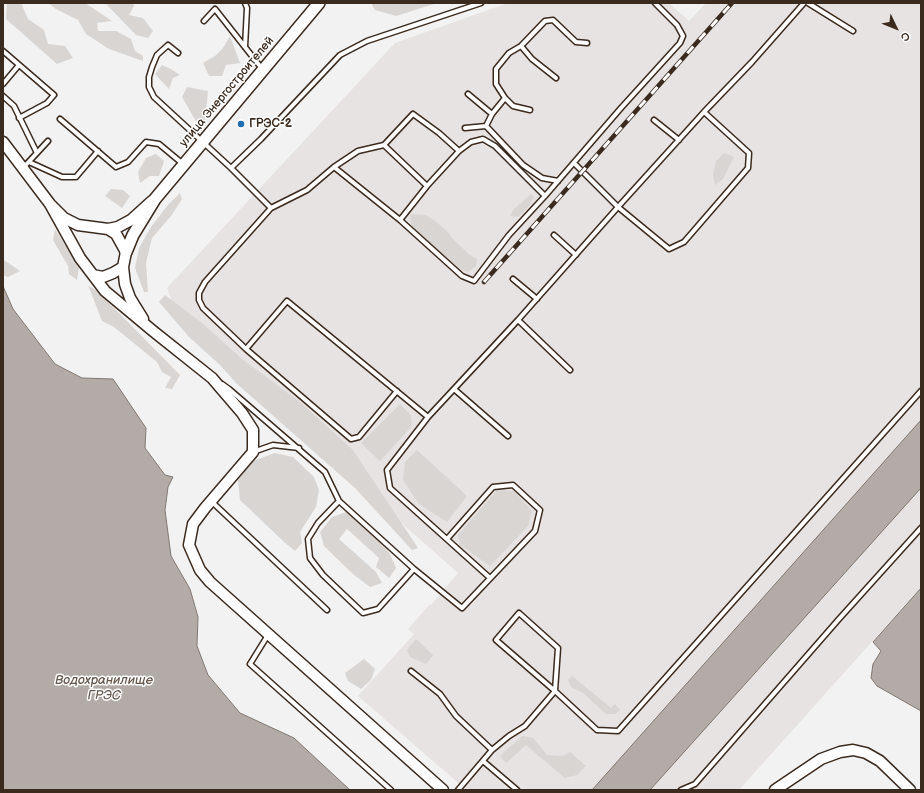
<!DOCTYPE html>
<meta charset="utf-8">
<style>
body{margin:0}
#map{position:relative;width:924px;height:793px;overflow:hidden;background:#f3f2f2;font-family:"Balsamiq Sans",sans-serif}
canvas{display:block}
.frame{position:absolute;inset:0;border:4px solid #3b2a1e;pointer-events:none}
.north{position:absolute;left:876px;top:8px;width:40px;height:40px;-webkit-text-stroke:3px #fff;paint-order:stroke;rotate:133deg;font-size:11px;font-weight:700;line-height:16px;text-align:center;color:#3b2a1e}
.north::after{content:'';display:block;margin:auto;width:14px;height:18px;background:#3b2a1e;clip-path:polygon(50% 0,100% 100%,50% 72%,0 100%)}
</style>
<div id="map">
<canvas width="924" height="793"></canvas>
<div class="frame"></div>
<div class="north">С</div>
</div>
<script>
const g = document.querySelector('canvas').getContext('2d');
g.lineJoin = 'round';
function fillPath(path, color) { g.fillStyle = color; g.fill(path, 'evenodd'); }
const shape = rows => new Path2D(rows.map(r => 'M' + r).join(''));
function trace(path, color, width, dash) { g.strokeStyle = color; g.lineWidth = width; g.lineCap = dash ? 'butt' : 'round'; g.setLineDash(dash || []); g.stroke(path); }
function label(font, color, halo, rows, align = 'center') {
  g.font = font + ' "Balsamiq Sans",sans-serif'; g.lineWidth = 3; g.setLineDash([]); g.textBaseline = 'middle'; g.strokeStyle = halo; g.fillStyle = color; for (const [text, x, y, turn = 0] of rows) {
    g.save(); g.translate(x, y); g.rotate((+turn || 0) * Math.PI / 180); g.textAlign = isNaN(turn) ? turn : align; if (halo) g.strokeText(text, 0, 0); g.fillText(text, 0, 0); g.restore();
  }
}
const built = shape([
 [508,3,669,3,689,21,706,3,921,3,921,587,739,790,464,790,465,789,358,696,414,634,408,629,430,604,431,605,458,573,365,491,173,305,167,288,395,43]
]);
const green = shape([
 [7,3,21,3,28,19,44,30,48,44,65,46,73,58,57,64,6,19],
 [48,3,85,3,112,21,97,23,98,31,116,31,131,39,135,51,143,56,143,61,109,49,86,34,78,20,56,9],
 [105,3,133,3,134,6,129,15,143,18,153,31,148,38,136,35],
 [371,3,437,3,396,16,375,10],
 [230,36,240,63,226,65,222,76,209,76,203,63,215,56,223,48],
 [162,65,171,69,180,75,173,78,169,89,155,74],
 [187,87,208,91,205,122,197,123,182,97],
 [724,153,734,157,723,179,715,185,713,175,716,161],
 [156,154,164,161,159,176,150,176,140,183,138,172,146,158],
 [111,189,123,190,130,196,122,208,105,196],
 [180,193,182,199,171,216,152,238,146,263,148,292,144,292,135,268,139,248,151,227,167,206],
 [531,194,534,197,531,203,524,212,518,217,510,216,513,210],
 [410,214,426,215,435,221,447,231,454,240,470,255,477,259,476,266,468,272,462,270,415,231,411,223],
 [55,229,79,267,77,280,69,274,68,266,53,240],
 [3,260,7,262,20,271,8,277,3,275],
 [88,285,98,292,112,306,180,375,172,389,165,388,171,377,162,372,157,362,114,327,102,321],
 [165,295,202,323,242,359,300,402,353,450,418,548,412,550,355,488,236,383,220,365,189,337,159,302],
 [400,404,411,415,412,426,380,461,361,443],
 [417,450,467,496,447,522,419,504,403,480,405,462],
 [275,453,293,457,314,477,319,490,316,507,300,532,302,543,295,551,283,541,240,500,238,480,253,461],
 [497,490,514,491,532,511,528,526,490,566,460,545,458,535],
 [346,512,370,530,390,554,396,568,389,578,376,567,379,558,347,529,339,539,376,572,382,583,370,587,353,574,324,546,320,532,332,517],
 [416,639,433,655,426,664,410,657,407,650],
 [364,659,375,669,371,680,361,689,348,681,345,673],
 [572,676,611,708,615,704,620,710,615,714,606,714,583,693,571,687,568,680],
 [522,736,533,738,547,755,562,756,570,752,586,766,577,775,565,778,526,745,506,763,500,756]
]);
const water = shape([
 [3,286,13,309,55,364,82,378,113,379,146,428,145,448,165,475,173,477,168,487,165,510,171,556,190,589,198,617,197,646,208,675,240,713,294,738,350,790,3,790,3,286],
 [921,420,921,488,650,790,592,790,921,420],
 [921,588,921,711,877,686,871,678,873,664,881,651,873,642,921,588]
]);
const service = shape([
 [808,3,853,31],
 [204,21,215,9,263,70],
 [521,46,532,59,556,78],
 [245,47,247,8,245,3],
 [3,51,54,95,47,103,19,118],
 [178,53,168,45,157,55,152,67,149,77,149,87,154,97,231,168,271,208],
 [3,84,19,65],
 [468,94,492,114],
 [3,96,14,106,37,153],
 [505,98,492,114,486,126,523,165,542,178,558,181],
 [530,110,513,106,505,98,496,84,496,69,509,53,521,46,545,21,553,20,576,42,587,43],
 [60,119,116,167,128,162,146,142,159,144,183,164],
 [654,120,679,140],
 [465,128,486,126],
 [384,145,427,186],
 [29,162,62,177,76,177,98,151],
 [574,163,618,207,669,249,684,242,748,168,749,153,704,112],
 [334,167,400,220,462,276,474,281,509,235,545,196,621,108,680,43,683,36,677,25,655,3],
 [23,168,48,141],
 [231,168,261,139,340,55,367,41,481,3],
 [400,220,427,186,459,151,471,142,483,139,495,146,545,196],
 [554,235,576,255],
 [513,279,537,299],
 [518,320,570,370],
 [246,349,287,301,428,417],
 [222,384,229,389,325,472,339,501,414,569,378,609,363,613,323,575,310,558,308,539,318,523,339,501],
 [454,389,508,436],
 [397,391,359,437,351,439,246,349,203,308,199,300,199,293,205,282,271,208,307,190,334,167,358,151,384,145,413,114,439,133,459,151],
 [253,452,273,445,299,448],
 [211,501,327,610],
 [414,569,462,608,535,531,540,510,513,485,493,487,447,539],
 [490,578,390,488,387,470,428,417,518,320,618,207,704,112,752,62,804,3],
 [268,635,250,664,391,790],
 [411,671,440,694,456,716,492,750],
 [483,761,517,790],
 [458,790,492,750,509,736,525,726,555,691,558,648,519,613,496,640,555,691,597,730,618,731,921,391],
 [681,790,695,784,839,619,921,528]
]);
const tertiary = shape([
 [3,142,50,204,64,218,78,225,108,229,116,234,126,252,123,267,125,284,130,298,143,319],
 [50,204,80,258,105,291,153,331,212,378,242,413,253,430,253,452,205,508,193,524,189,545,200,570,210,582,443,790],
 [108,229,118,227,131,220,152,201],
 [93,275,103,277,113,273,123,267],
 [775,790,821,759,840,752,853,750,866,753,880,761,910,790]
]);
const secondary = shape([
 [126,252,133,235,155,199,319,3]
]);
const rail = shape([
 [484,282,732,3]
]);
const markers = [
 [241,124,4,"#1f6fb2"]
];
const streetNames = [
 ["улица Энергостроителей",227,92,-50]
];
const poiNames = [
 ["ГРЭС-2",249,124]
];
const waterNames = [
 ["Водохранилище",104,681],
 ["ГРЭС",104,696]
];
fillPath(built, '#e6e3e2');
fillPath(green, '#d8d5d2');
fillPath(water, '#b2aba7');
trace(water, '#827770', 1);
trace(service, '#3b2a1e', 7);
trace(tertiary, '#3b2a1e', 13);
trace(secondary, '#3b2a1e', 14);
trace(service, '#fff', 4);
trace(tertiary, '#fff', 10);
trace(secondary, '#fff', 11);
trace(rail, '#3b2a1e', 4.5);
trace(rail, '#fff', 3, [9]);
for (const [x, y, r, color] of markers) { const dot = new Path2D(); dot.arc(x, y, r, 0, 2 * Math.PI); g.fillStyle = color; g.fill(dot); trace(dot, '#fff', 1.5); }
label('12px', '#3b2a1e', '#fff', streetNames);
label('bold 12px', '#3b2a1e', '#fff', poiNames, 'left');
label('italic 13px', '#65574e', '#fff', waterNames);
</script>
